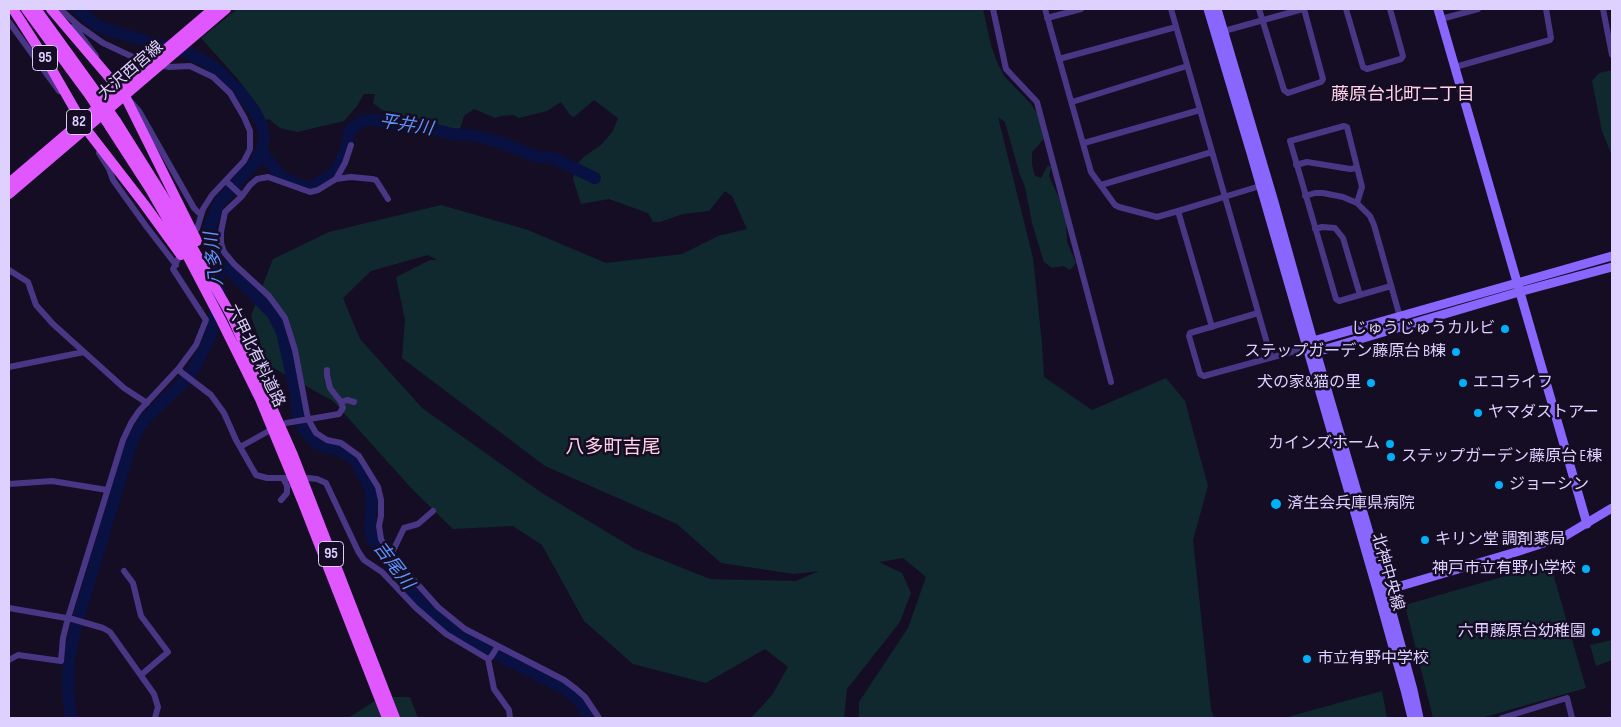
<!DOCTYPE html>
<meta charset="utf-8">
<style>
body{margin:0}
#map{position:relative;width:1621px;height:727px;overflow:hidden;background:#150d24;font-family:"Sofia Sans Condensed",sans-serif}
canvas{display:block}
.frame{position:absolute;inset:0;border:10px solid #ded0ff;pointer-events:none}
</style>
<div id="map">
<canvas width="1621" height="727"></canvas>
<div class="frame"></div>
</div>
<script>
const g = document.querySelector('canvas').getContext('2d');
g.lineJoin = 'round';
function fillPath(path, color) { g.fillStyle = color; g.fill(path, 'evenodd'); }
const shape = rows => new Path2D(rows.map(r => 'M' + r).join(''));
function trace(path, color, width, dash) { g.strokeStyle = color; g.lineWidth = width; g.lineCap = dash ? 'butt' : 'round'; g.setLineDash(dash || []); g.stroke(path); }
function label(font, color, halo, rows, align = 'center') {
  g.font = font + ' "Sofia Sans Condensed","Noto Sans JP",sans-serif'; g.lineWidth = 5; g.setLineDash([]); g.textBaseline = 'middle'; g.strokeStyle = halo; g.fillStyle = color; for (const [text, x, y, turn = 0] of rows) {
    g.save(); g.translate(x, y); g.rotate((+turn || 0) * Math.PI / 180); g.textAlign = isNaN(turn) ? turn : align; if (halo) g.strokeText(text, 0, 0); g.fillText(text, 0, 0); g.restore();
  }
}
const green = shape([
 [237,9,983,9,991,45,997,62,1004,76,1031,104,1037,113,1044,139,1032,152,1032,164,1035,176,1041,178,1048,165,1051,167,1049,176,1058,196,1066,219,1067,242,1076,263,1070,270,1063,266,1052,268,1044,262,1032,223,1025,187,1019,172,1005,122,998,117,1033,258,1042,343,1044,377,1092,410,1166,378,1185,401,1208,486,1193,540,1211,709,1214,718,859,718,859,702,908,628,926,577,903,558,879,562,902,573,911,593,900,622,847,689,844,718,751,718,772,695,788,667,765,649,706,683,633,664,584,621,542,545,513,526,453,529,412,489,333,401,268,365,251,316,273,259,329,232,441,205,528,230,606,263,682,254,718,236,747,229,732,196,725,191,709,211,683,214,660,222,653,222,648,213,609,199,581,204,573,179,576,165,585,156,601,145,613,131,618,118,594,100,574,117,570,115,561,102,547,111,519,118,513,115,501,116,495,118,474,109,464,116,459,132,382,110,373,103,375,94,364,94,357,106,344,121,297,132,280,128,269,119,259,122,250,95,236,77,201,38],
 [428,255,437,260,430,260,396,277,405,320,402,358,545,466,677,524,721,563,794,574,819,571,796,581,710,579,635,549,542,493,422,408,360,339,343,298,371,271],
 [1612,70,1612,156,1602,131,1592,81,1599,73],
 [1550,563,1586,688,1481,718,1433,718,1405,605],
 [1612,640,1612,660,1596,666,1590,645],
 [1382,691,1387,718,1284,718],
 [381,697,410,697,418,718,348,718]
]);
const river = shape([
 [261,151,281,177,305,187,312,187,335,173,346,150,349,132,352,128,365,120,373,120,437,130,452,134,471,135,484,138,505,144,537,157,553,158,595,178],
 [218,264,232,272,273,314,282,332,296,395,297,410,302,427,316,443,328,448,341,451,353,458,364,476,372,494,370,528,372,538,386,560,421,603,452,630,478,645,565,689,578,699,590,718],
 [71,718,68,692,69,659,76,626,128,454,134,437,144,420,181,384,193,370,210,338,219,293,217,262,210,226,219,203,257,160,261,151,264,139,262,125,254,110,240,92,219,71,203,60,182,51,121,34,98,26,86,17,78,9]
]);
const street = shape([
 [993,9,1006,69,1037,102,1111,382],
 [1045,9,1091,172,1115,205,1119,207,1157,217,1178,211,1260,186],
 [1171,9,1271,357],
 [1259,9,1284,90,1288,93,1321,82,1323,79,1304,9],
 [1346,9,1363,67,1367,69,1401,59,1403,56,1390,9],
 [1603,9,1612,55],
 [61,10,79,26,103,43,135,58,150,62],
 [1047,18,1081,9],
 [1441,19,1478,9],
 [9,22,59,91],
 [74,26,96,56],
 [1224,31,1303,9],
 [1059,59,1176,27],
 [160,65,169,67,190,66,213,77,230,93,244,117,250,131,250,149,244,161,212,195,203,209,197,229],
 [1455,67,1550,40,1551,38,1546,9],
 [131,102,139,111,194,208,201,215],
 [1072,102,1187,66],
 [1084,143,1200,110],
 [99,153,109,169,113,180,146,226,176,265],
 [1296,165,1307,162,1350,169,1357,168],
 [336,179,345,163,351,145],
 [226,181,242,196],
 [1101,185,1212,152],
 [1305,196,1315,193,1323,193,1343,197,1357,203,1370,216,1374,225,1400,317],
 [388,199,376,180,372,179,351,177,336,179,318,190,310,192,268,177,257,179,250,185,242,196,225,212,221,232,221,243,224,252,234,264,269,296,285,318,295,350,308,419,316,433,327,440,341,443,359,456,378,487,381,500,381,516,379,526,381,539,386,549,438,607,465,629,564,680,576,689,585,697,599,718],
 [1357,203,1362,187,1347,127,1344,126,1290,141,1336,299,1339,301,1391,286],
 [1178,211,1212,327],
 [1315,229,1322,227,1335,228,1343,238,1360,295],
 [9,270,28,282,36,305,53,324,124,388,147,403],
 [1258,313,1190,333,1189,336,1200,374,1204,376,1306,348],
 [9,367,84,352],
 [179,368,181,372,211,395,224,413,236,440,256,475,267,478,288,478],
 [341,402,347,400,354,402],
 [286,423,339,414,343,408,341,402,330,388,327,375,327,370],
 [240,447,267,432],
 [308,478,317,479,326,483,358,551,364,560,382,572,416,608,446,634,488,659,494,689,509,710,510,718],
 [9,484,52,481,107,490],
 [281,500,287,493,287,486,283,478],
 [391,555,404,528,418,524,433,511],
 [124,571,133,583,141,616,168,652,141,675],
 [9,608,72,619,103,628,110,632,154,694,158,707,155,718],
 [488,659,491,657,498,646],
 [9,660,18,655,61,661,63,638,68,618,123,440,131,423,139,411,179,368,196,345,206,320,173,269,178,259],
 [1502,718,1567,698,1572,718]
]);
const secondary = shape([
 [1208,9,1251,153,1378,593,1405,690,1412,718],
 [1217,9,1274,202,1316,352,1386,591,1413,690,1419,718],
 [1438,9,1587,524],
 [1310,344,1313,341,1612,256],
 [1311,350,1316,352,1519,292,1612,267],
 [1380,592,1516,552,1565,536,1612,508]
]);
const primary = shape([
 [13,9,51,68,86,129,144,204,181,255],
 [26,9,90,96],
 [36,9,96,92],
 [51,9,125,96,197,241],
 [116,121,163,196,231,315,293,455,395,718],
 [110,127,150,189,177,236,221,320,260,399,303,503,387,718],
 [9,183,213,9],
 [9,194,226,9]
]);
const primaryBridge = shape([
 [96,92,116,121],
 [90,96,110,127]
]);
const markers = [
 [1505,329,5,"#00b0fb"],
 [1456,352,5,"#00b0fb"],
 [1371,383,5,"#00b0fb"],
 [1463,383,5,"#00b0fb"],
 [1478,413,5,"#00b0fb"],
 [1390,444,5,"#00b0fb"],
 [1391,457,5,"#00b0fb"],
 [1499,485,5,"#00b0fb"],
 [1276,504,6,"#00b0fb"],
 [1425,540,5,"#00b0fb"],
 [1586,569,5,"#00b0fb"],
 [1596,632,5,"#00b0fb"],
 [1307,659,5,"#00b0fb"]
];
const shields = [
 [45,58,25],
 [79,122,25],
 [331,554,25]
];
const shieldNames = [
 ["95",45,58],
 ["82",79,122],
 ["95",331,554]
];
const streetNames = [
 ["大沢西宮線",131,71,-41],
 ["六甲北有料道路",255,356,64],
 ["北神中央線",1387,572,74]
];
const poiNames = [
 ["じゅうじゅうカルビ",1495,329,"right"],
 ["ステップガーデン藤原台 B棟",1446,352,"right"],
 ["犬の家&猫の里",1361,383,"right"],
 ["エコライフ",1473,383],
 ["ヤマダストアー",1488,413],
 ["カインズホーム",1380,444,"right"],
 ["ステップガーデン藤原台 E棟",1401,457],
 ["ジョーシン",1509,485],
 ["済生会兵庫県病院",1287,504],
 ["キリン堂 調剤薬局",1435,540],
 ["神戸市立有野小学校",1576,569,"right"],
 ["六甲藤原台幼稚園",1586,632,"right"],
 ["市立有野中学校",1317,659]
];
const neighbourhoodNames = [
 ["藤原台北町二丁目",1403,95]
];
const waterNames = [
 ["平井川",406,126,9],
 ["八多川",215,259,-96],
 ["吉尾川",393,566,53]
];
const quarterNames = [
 ["八多町吉尾",613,448]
];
fillPath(green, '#10292e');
trace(river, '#081142', 12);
trace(street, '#493684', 6);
trace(secondary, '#8967ff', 9);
trace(primary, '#e157ff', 10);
trace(primaryBridge, '#e157ff', 10);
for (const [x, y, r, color] of markers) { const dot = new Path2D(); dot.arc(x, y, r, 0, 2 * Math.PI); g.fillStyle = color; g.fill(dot); trace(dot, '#150d24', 2); }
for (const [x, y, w] of shields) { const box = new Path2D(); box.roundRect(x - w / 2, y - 12.5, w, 25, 4); g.fillStyle = '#150d24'; g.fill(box); trace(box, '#ded0ff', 1); }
label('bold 15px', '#ded0ff', null, shieldNames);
label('16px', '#ded0ff', '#150d24', streetNames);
label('16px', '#ded0ff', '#150d24', poiNames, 'left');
label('18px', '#ffd2e6', '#150d24', neighbourhoodNames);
label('italic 18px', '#5e94ff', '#150d24', waterNames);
label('19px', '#ffd2e6', '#150d24', quarterNames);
</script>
